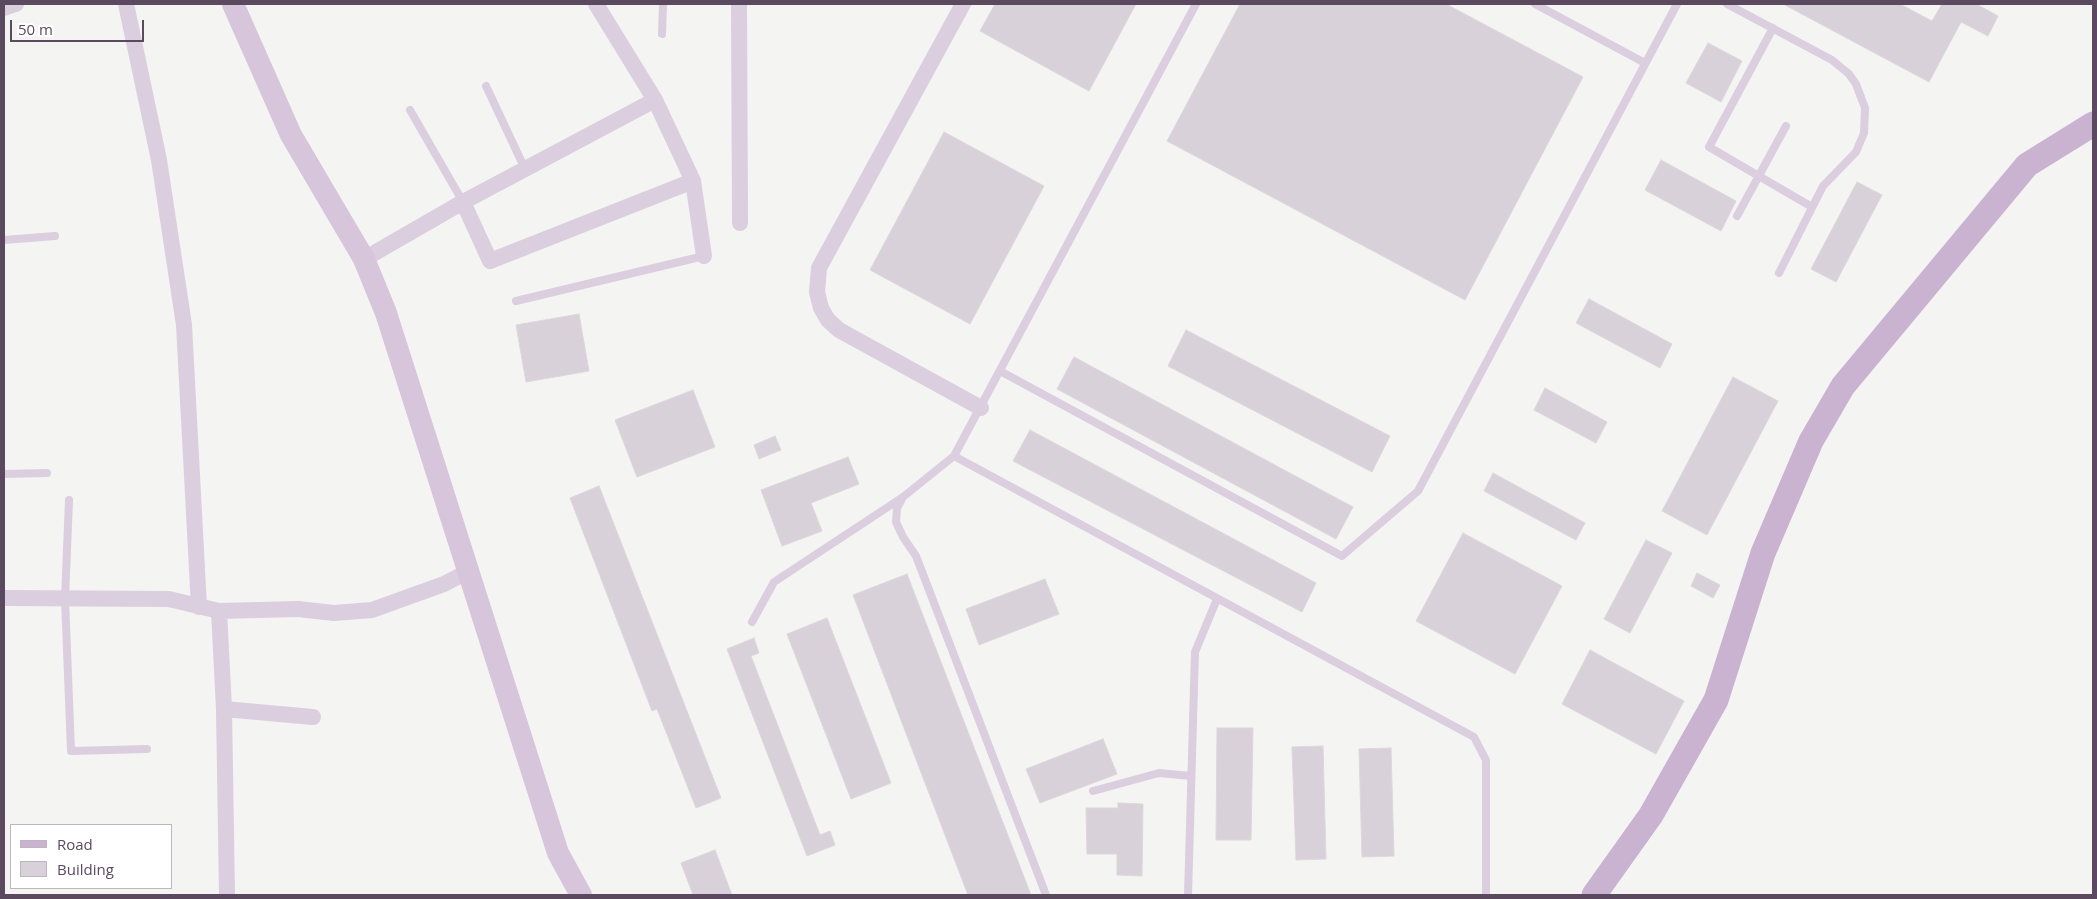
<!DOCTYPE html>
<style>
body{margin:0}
#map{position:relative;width:2097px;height:899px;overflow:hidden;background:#f4f4f2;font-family:"Open Sans",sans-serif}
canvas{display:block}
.frame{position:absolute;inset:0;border:5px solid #5b4960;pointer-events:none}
.legend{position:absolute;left:10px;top:824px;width:162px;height:65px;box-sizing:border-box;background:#fff;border:1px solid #bdb6bf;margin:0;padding:6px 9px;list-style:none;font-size:15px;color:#5b4960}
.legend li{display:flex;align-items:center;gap:10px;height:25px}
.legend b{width:25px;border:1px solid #bdb6bf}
.scale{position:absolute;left:10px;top:20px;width:134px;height:22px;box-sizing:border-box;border:2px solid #5b4960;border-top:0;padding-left:6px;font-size:15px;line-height:18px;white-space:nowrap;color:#5b4960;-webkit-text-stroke:4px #fff;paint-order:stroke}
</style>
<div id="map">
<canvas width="2097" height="899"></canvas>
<div class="frame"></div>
<ul class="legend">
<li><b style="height:6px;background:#cab2d1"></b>Road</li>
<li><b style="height:14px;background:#d8d1d9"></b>Building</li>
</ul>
<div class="scale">50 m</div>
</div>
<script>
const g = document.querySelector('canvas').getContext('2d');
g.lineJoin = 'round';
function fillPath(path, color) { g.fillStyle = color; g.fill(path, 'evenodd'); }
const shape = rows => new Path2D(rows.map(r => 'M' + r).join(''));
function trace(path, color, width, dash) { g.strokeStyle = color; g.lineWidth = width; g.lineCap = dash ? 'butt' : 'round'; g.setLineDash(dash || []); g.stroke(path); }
const building = shape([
 [995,4,1136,4,1089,91,980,31,995,4],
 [1240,4,1446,4,1583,77,1465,300,1167,141,1240,4],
 [1783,4,1900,4,1932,21,1942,4,1976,4,1998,16,1988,36,1961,22,1929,82,1783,4],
 [1708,43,1742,61,1721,102,1686,83,1708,43],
 [944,132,1044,186,970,324,870,270,944,132],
 [1661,160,1736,201,1721,231,1645,190,1661,160],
 [1857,182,1882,195,1836,282,1811,269,1857,182],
 [1589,299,1672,344,1660,368,1576,323,1589,299],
 [579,314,589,371,526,382,516,325,579,314],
 [1186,330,1390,436,1372,472,1168,366,1186,330],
 [1074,357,1353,507,1336,539,1057,389,1074,357],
 [1733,377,1778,401,1707,535,1662,511,1733,377],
 [1545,388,1607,422,1596,443,1534,410,1545,388],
 [693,390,715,447,637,477,615,420,693,390],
 [1030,430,1316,583,1302,612,1013,461,1030,430],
 [775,436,781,450,759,459,754,445,775,436],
 [848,457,859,484,811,503,822,531,782,546,761,490,848,457],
 [1493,473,1585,523,1576,540,1484,491,1493,473],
 [599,486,721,798,696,808,657,709,652,711,570,498,599,486],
 [1463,533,1562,586,1515,674,1416,621,1463,533],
 [1646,540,1672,553,1630,633,1604,619,1646,540],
 [1697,573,1720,585,1713,598,1691,586,1697,573],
 [907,574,1031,895,968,895,853,595,907,574],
 [1045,579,1059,614,979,645,966,609,1045,579],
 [827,618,891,783,851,799,787,634,827,618],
 [754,638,759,653,751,656,820,835,830,831,835,845,807,856,727,649,754,638],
 [1590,650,1684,701,1656,754,1562,704,1590,650],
 [1217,728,1253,728,1251,840,1216,840,1217,728],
 [1103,739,1117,774,1040,803,1026,769,1103,739],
 [1323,746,1326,859,1296,860,1292,747,1323,746],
 [1391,748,1394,856,1362,857,1359,749,1391,748],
 [1118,803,1143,804,1142,876,1117,875,1117,854,1087,854,1086,808,1118,808,1118,803],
 [715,850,732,895,693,895,681,863,715,850]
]);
const service = shape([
 [1196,4,954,456,1474,737,1486,760,1486,895],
 [1535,4,1645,63],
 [1727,4,1832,60,1849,74,1856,84,1865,108,1864,133,1856,152,1823,186,1779,273],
 [1773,28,1709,147,1812,207],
 [662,34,663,4],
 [486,86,525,169],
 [410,110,463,202],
 [1737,216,1786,126],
 [4,240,55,236],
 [516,301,704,256],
 [1000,371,1342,556,1418,491,1677,4],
 [4,474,47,473],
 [903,497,897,508,896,522,903,537,916,556,1046,895],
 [69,500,65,599,71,751,147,749],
 [752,622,774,582,903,497,954,456],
 [1093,791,1159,773,1191,776],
 [1188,895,1195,652,1217,599]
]);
const minor = shape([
 [126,4,159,160,184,325,199,607],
 [596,4,655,100,693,181,704,256],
 [739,4,740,223],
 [963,4,819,268,817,292,821,308,828,320,839,330,981,408],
 [4,8,16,4],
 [463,202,490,261,693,181],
 [364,259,463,202,655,100],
 [4,598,169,599,219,611,298,609,334,613,372,610,444,584,467,572],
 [219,611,224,709,227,895],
 [224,709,313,717]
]);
const secondary = shape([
 [233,4,291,135,364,259,386,313,558,853,581,895]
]);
const primary = shape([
 [1594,895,1651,815,1716,700,1763,553,1811,441,1843,386,2027,165,2093,124]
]);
fillPath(building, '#d8d1d9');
trace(building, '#ddd6dd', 1);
trace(service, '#dbcedf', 8);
trace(minor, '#dbcedf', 16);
trace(secondary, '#d6c5db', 22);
trace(primary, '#cab2d1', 25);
</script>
